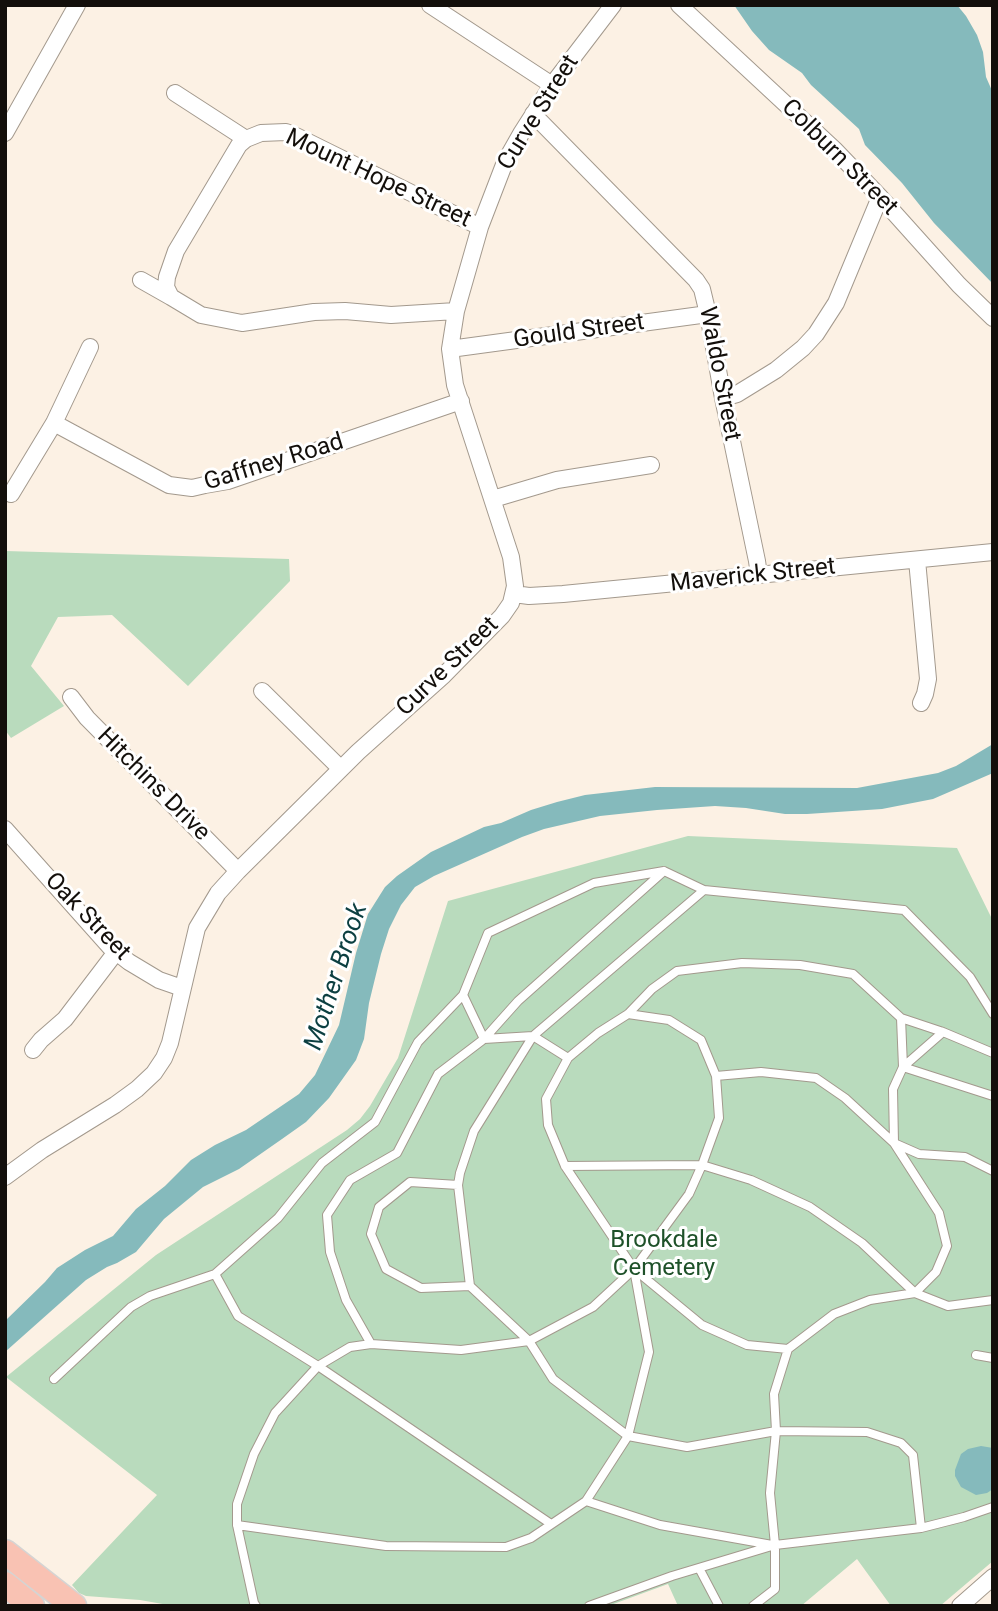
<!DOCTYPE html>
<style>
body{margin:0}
#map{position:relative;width:998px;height:1611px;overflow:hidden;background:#fcf1e4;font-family:Roboto,sans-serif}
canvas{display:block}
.frame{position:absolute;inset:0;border:7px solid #130f0b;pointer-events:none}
</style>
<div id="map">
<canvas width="998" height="1611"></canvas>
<div class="frame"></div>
</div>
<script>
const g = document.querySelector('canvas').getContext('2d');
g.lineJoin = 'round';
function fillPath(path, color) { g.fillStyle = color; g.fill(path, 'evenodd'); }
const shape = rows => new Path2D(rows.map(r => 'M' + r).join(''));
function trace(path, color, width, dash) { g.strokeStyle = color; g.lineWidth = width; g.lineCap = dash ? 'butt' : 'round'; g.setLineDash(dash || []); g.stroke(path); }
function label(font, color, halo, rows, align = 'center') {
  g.font = font + ' Roboto,sans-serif'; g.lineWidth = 6; g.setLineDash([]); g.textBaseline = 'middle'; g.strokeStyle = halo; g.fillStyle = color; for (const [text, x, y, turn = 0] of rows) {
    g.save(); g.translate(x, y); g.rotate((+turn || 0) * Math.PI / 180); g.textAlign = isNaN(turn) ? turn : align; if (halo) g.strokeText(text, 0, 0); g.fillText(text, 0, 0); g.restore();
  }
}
const green = shape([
 [5,551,289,559,290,581,188,686,112,615,58,617,31,666,64,706,11,738,5,730],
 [688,836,957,848,993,921,993,1561,940,1606,891,1606,857,1559,801,1606,678,1606,668,1584,608,1606,174,1606,140,1600,86,1596,79,1593,72,1585,157,1495,6,1377,156,1255,347,1130,360,1119,370,1106,398,1058,448,901]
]);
const water = shape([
 [734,5,957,5,966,16,977,35,983,52,986,77,993,93,993,284,934,223,902,183,865,145,859,129,811,85,802,73,769,50,752,31],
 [993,744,993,773,933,799,882,809,807,814,785,814,746,808,715,806,657,810,600,816,544,829,522,837,434,876,415,887,401,905,389,929,381,954,369,1003,364,1039,356,1060,329,1098,306,1122,282,1139,239,1169,203,1187,164,1219,136,1252,117,1263,107,1267,86,1280,5,1352,5,1321,45,1282,57,1268,85,1250,113,1236,136,1209,165,1186,191,1160,215,1145,246,1130,299,1094,315,1075,339,1025,356,953,368,914,385,887,397,876,431,852,484,827,501,823,531,810,557,802,585,795,655,787,857,788,938,773,956,766],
 [981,1446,993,1448,993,1489,987,1493,976,1495,961,1487,955,1476,955,1470,961,1454,968,1449]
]);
const lane = shape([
 [664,871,518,1001,484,1039,463,995,488,933,594,883,664,871,704,890,904,910,970,977,993,1014],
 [628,1014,669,1020,701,1040,716,1076,719,1118,702,1165,689,1194,634,1269,593,1307,529,1341,461,1350,371,1344,346,1300,330,1252,327,1215,350,1180,397,1153,438,1074,484,1039,533,1036,704,890],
 [901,1018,903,1067,943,1032],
 [568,1058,533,1036,474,1131,460,1173,458,1185,470,1286,529,1341,553,1379,628,1436,687,1447,776,1431,867,1432,901,1443,913,1455,921,1528,775,1545,672,1576,589,1606],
 [716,1076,761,1072,816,1078,845,1098,894,1143,939,1213,947,1246,936,1272,915,1293,870,1300,834,1314,788,1349,774,1394,776,1431,770,1493,775,1545,775,1589,753,1606],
 [993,1096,903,1067,893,1089,894,1143,919,1154,965,1157,993,1171],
 [565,1166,702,1165,751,1180,810,1207,862,1243,915,1293,948,1306,993,1300],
 [458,1185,410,1182,379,1207,371,1234,386,1269,421,1288,470,1286],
 [215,1274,278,1218,322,1163,375,1122,418,1042,463,995],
 [788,1349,747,1345,702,1325,634,1269,565,1166,548,1125,546,1099,568,1058,598,1033,628,1014,652,989,677,971,742,963,800,965,853,974,901,1018,943,1032,993,1053],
 [976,1355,993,1358],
 [54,1379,131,1307,150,1296,215,1274,238,1316,318,1366,551,1524],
 [586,1501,660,1525,772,1545],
 [237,1525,386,1546,506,1547,531,1538,586,1501,628,1436,649,1352,634,1269],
 [921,1528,964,1517,993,1507],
 [699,1568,719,1606],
 [256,1606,254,1603,237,1525,237,1504,254,1454,275,1413,318,1366,350,1347,371,1344]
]);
const street = shape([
 [430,5,552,85],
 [679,5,834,149,880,197,959,285,993,318],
 [175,93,246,139],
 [533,114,696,280,702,289,708,314,723,398,757,561,759,575],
 [5,133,77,5],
 [141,280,171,297],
 [456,311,391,315,345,311,314,312,242,323,201,315,171,297,166,287,167,277,176,251,239,145,246,139,261,133,286,132,296,136,480,227],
 [450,349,708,314],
 [723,398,737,394,776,370,803,348,816,334,836,303,880,197],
 [54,423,169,485,192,488,205,485,228,481,461,401],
 [11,494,54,423,90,347],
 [493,499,557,480,651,465],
 [917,560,928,679,925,694,921,703],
 [514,594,529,596,563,594,993,552],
 [262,691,341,769],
 [71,697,87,718,238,871],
 [5,829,110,947,129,962,159,980,182,988],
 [33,1050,41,1040,65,1019,116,952],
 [5,1177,42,1150,115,1105,137,1089,154,1073,164,1058,170,1043,197,928,218,893,238,871,358,752,444,675,502,616,511,603,515,586,511,557,455,385,450,349,456,311,480,227,505,162,522,132,552,85,613,5],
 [960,1606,993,1577]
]);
const primary = shape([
 [5,1552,74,1606],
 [5,1584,32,1606]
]);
const streetNames = [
 ["Curve Street",539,113,-58],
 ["Colburn Street",839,158,45],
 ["Mount Hope Street",378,179,25],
 ["Gould Street",579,332,-8],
 ["Waldo Street",719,374,79],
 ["Gaffney Road",274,463,-17],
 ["Maverick Street",753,576,-6],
 ["Curve Street",448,667,-44],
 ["Hitchins Drive",153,785,45],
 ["Oak Street",87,917,46]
];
const parkNames = [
 ["Brookdale",664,1241],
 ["Cemetery",664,1269]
];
const waterNames = [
 ["Mother Brook",337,977,-72]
];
fillPath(green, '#b9dbbd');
fillPath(water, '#85babc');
trace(lane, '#a3998d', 10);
trace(street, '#a3998d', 18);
trace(primary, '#d5d4d3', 27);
trace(lane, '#fff', 8);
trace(street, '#fff', 16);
trace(primary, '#f9c2b3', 24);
label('24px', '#130f0b', '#fff', streetNames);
label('24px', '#1e5129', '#fff', parkNames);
label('italic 26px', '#0c3f41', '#fff', waterNames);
</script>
